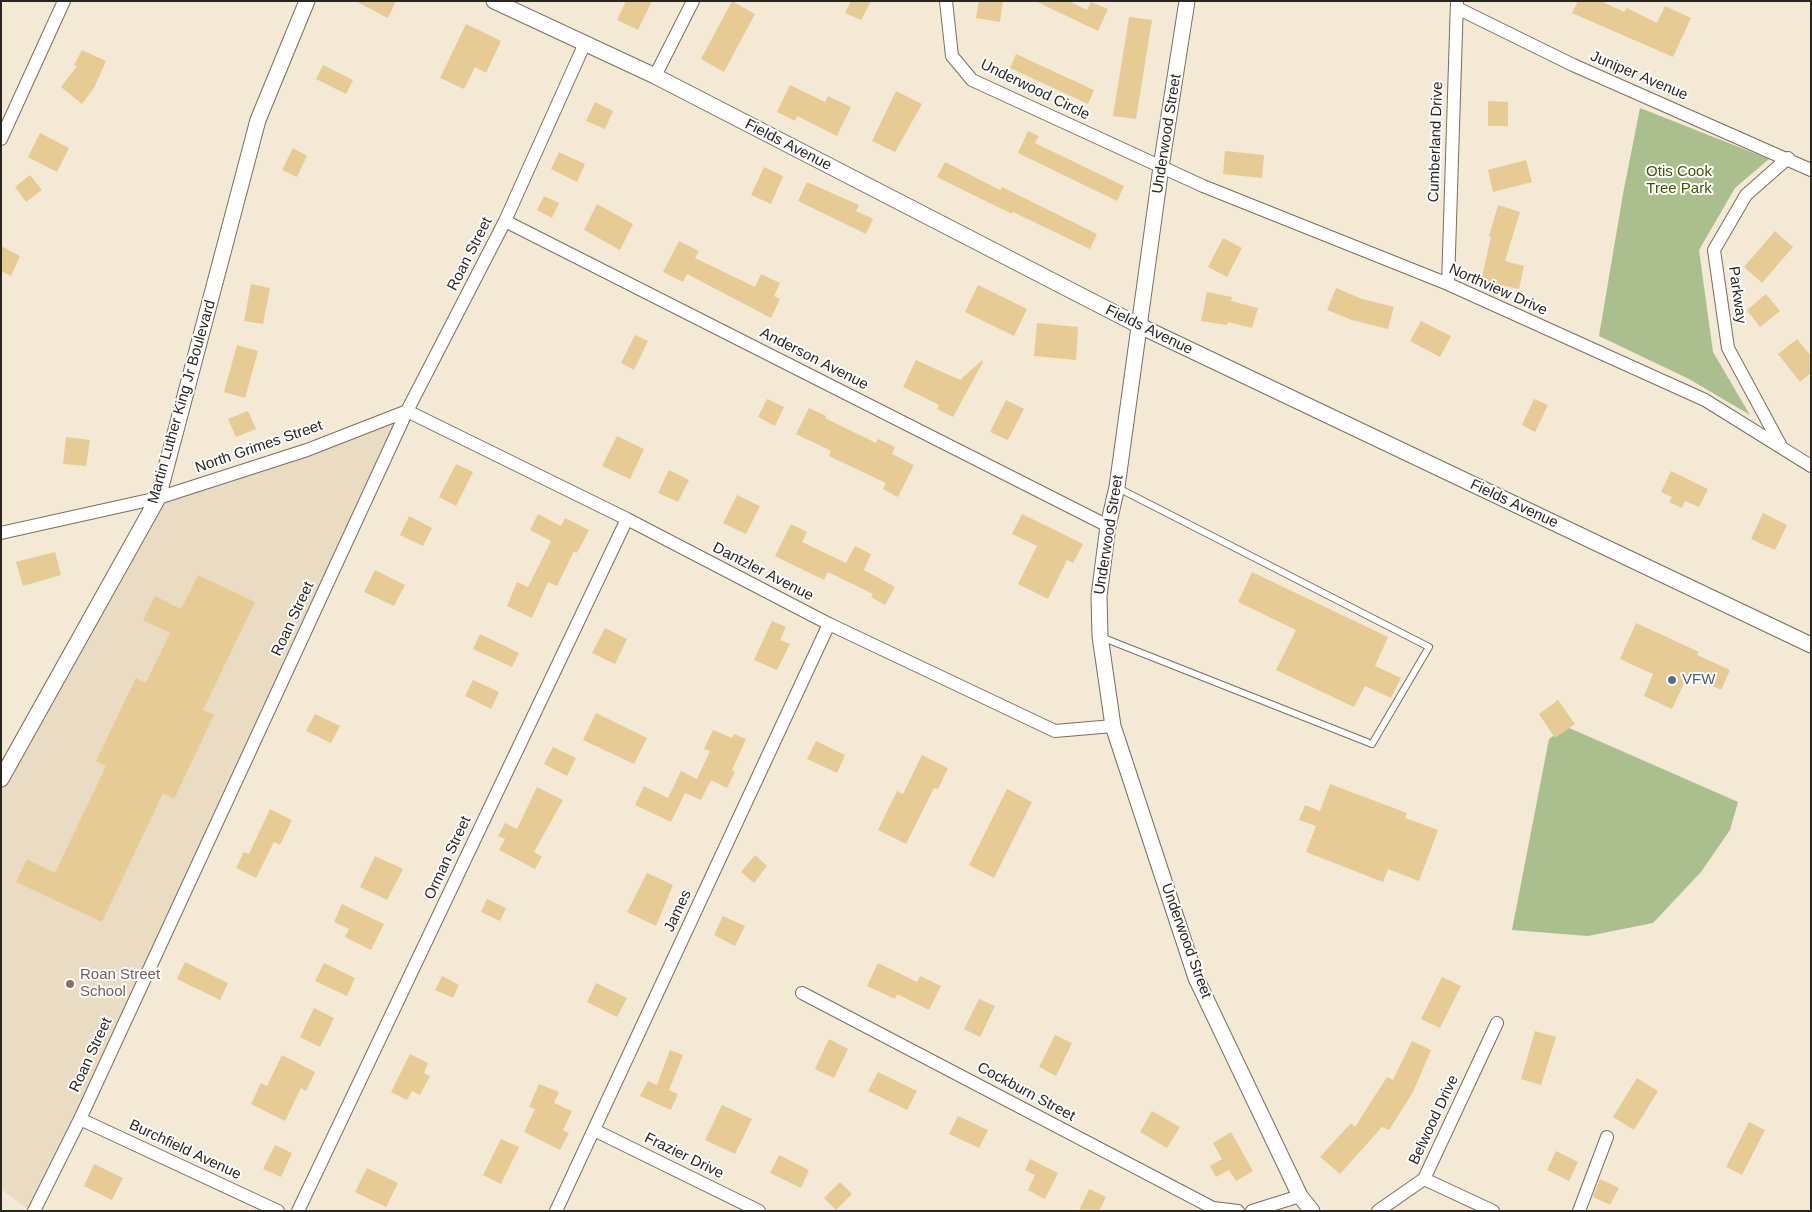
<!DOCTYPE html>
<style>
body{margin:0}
#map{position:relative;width:1812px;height:1212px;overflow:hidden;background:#f3e9d5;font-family:Helvetica,sans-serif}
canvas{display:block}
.frame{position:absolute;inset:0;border:2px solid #29261f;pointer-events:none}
</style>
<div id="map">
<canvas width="1812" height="1212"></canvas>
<div class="frame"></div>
</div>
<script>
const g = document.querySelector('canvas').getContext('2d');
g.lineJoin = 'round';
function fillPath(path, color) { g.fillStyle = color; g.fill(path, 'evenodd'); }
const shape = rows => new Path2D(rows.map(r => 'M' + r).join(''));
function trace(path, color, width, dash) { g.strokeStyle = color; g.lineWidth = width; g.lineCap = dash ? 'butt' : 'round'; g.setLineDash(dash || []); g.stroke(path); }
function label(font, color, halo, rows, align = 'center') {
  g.font = font + ' Helvetica,sans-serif'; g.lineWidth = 4; g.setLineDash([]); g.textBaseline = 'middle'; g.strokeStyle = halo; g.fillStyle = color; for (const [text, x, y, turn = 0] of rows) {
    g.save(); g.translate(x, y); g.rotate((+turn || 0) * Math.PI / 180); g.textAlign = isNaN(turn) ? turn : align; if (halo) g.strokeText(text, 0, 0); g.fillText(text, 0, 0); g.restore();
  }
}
const built = shape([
 [407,411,30,1211,1,1189,1,779,158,498]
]);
const green = shape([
 [1640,108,1769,159,1735,188,1699,250,1713,352,1750,415,1689,379,1599,336,1623,194],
 [1567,727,1738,802,1730,830,1701,872,1653,923,1588,936,1512,930,1549,739]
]);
const building = shape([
 [355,1,396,1,388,18],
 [626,1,652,1,638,30,617,20],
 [732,1,755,14,724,72,701,59],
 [851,1,871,1,861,20,845,13],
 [979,1,1003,1,1000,22,976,18],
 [1035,1,1069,1,1087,10,1091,2,1108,9,1098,31],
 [1578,1,1601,1,1624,12,1627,8,1657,23,1665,6,1691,18,1673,57,1572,13],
 [1129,17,1152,20,1136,119,1113,116],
 [466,24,501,41,486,73,475,67,464,89,440,78],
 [82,50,106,61,94,88,82,104,61,87,77,66,74,65],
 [1016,54,1094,90,1088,104,1010,68],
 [323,65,353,80,346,94,316,79],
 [790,85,825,102,828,96,851,107,837,136,797,116,795,121,777,112],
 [896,91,922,104,895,152,872,141],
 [1488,101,1508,102,1508,126,1488,126],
 [595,102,613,111,605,129,586,121],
 [1028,131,1039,136,1035,143,1124,186,1117,201,1018,153],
 [40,133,69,148,57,172,28,157],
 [293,148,307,156,297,177,282,170],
 [1225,151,1264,155,1262,178,1223,174],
 [559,152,585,164,577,182,551,169],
 [1526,160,1532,182,1493,192,1488,170],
 [945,162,1000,190,1002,187,1097,234,1090,249,1013,212,1012,214,937,177],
 [764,167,783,176,771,204,751,195],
 [30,175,42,190,26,202,15,187],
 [807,182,859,205,856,211,873,219,866,234,798,201],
 [544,196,559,203,552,218,537,210],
 [597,204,633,224,620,250,584,230],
 [1498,205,1520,212,1505,261,1524,266,1519,289,1481,281,1491,237,1489,236],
 [1775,231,1793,247,1762,283,1744,267],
 [1223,238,1242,248,1227,277,1208,267],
 [679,241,699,251,695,258,755,287,761,274,780,283,774,296,780,299,771,318,687,274,683,282,663,272],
 [1,246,20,256,11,276,1,271],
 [251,284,270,288,263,324,244,321],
 [978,285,1027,309,1014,336,965,312],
 [1336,288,1362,299,1394,307,1388,329,1352,320,1327,310],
 [1207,292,1232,297,1231,301,1258,308,1252,328,1228,322,1227,325,1201,321],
 [1766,294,1780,311,1760,327,1747,310],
 [1421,321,1451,336,1440,357,1410,341],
 [1037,323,1078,327,1076,360,1034,356],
 [635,335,648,341,634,370,621,363],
 [1797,339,1811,356,1811,373,1800,382,1778,354],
 [237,345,258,351,245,398,224,392],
 [916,360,960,380,982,360,983,362,953,417,937,409,939,405,903,387],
 [767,399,784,407,775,426,758,417],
 [1534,399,1548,405,1535,432,1522,425],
 [1006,400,1024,409,1008,440,990,432],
 [809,408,826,416,825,418,876,443,878,439,895,447,892,454,914,465,898,497,883,489,886,483,829,456,831,451,796,434],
 [248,411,256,429,236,437,228,419],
 [617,436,644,449,630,479,602,466],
 [66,437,90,440,86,466,63,464],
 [456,464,473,472,456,506,439,497],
 [669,470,689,480,678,502,658,493],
 [1671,471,1708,489,1699,507,1685,501,1682,508,1669,502,1672,497,1661,492],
 [737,495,760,506,746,534,723,523],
 [1763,513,1787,525,1775,550,1751,539],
 [538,514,561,526,565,518,589,530,577,553,574,551,557,586,548,582,532,618,507,606,517,582,528,587,551,541,530,530],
 [1022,514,1083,544,1073,563,1067,560,1048,599,1018,584,1037,546,1012,534],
 [409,516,432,528,423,546,400,535],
 [791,524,807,532,802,542,846,563,855,546,871,554,864,570,895,587,885,605,871,597,873,594,828,572,824,580,775,556],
 [55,552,61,575,23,586,16,562],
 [375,570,405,585,394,606,364,592],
 [1252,572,1388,637,1375,666,1401,678,1391,698,1365,686,1354,707,1276,670,1296,630,1238,602],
 [198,575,255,602,203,710,214,715,174,799,163,793,102,922,16,882,27,859,55,873,106,766,96,761,136,678,146,683,170,633,143,620,155,596,181,609],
 [772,621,786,627,780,640,790,644,777,670,754,660],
 [1636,623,1699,652,1697,655,1730,670,1721,690,1688,675,1672,709,1644,696,1653,674,1620,659],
 [605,628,627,639,615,664,592,653],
 [480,634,519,653,512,667,473,649],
 [473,680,499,692,491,709,465,696],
 [1558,700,1575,724,1555,738,1539,714],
 [596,713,647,738,634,764,583,740],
 [315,714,340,726,331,743,306,731],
 [713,730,732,738,734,734,746,739,732,770,735,772,727,788,711,780,701,800,685,793,671,822,635,805,644,786,668,798,681,771,697,779,710,751,704,749],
 [816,741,845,755,837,773,807,759],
 [553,747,576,758,567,776,544,764],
 [922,755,948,768,938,789,934,788,906,844,878,830,897,791,903,794],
 [1330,784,1407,813,1405,818,1438,830,1419,881,1388,869,1383,882,1306,852,1316,826,1299,820,1305,805,1320,811],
 [537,787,563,800,534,852,542,857,535,869,499,850,505,839,498,836,505,823,517,829],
 [1007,789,1032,802,994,878,969,865],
 [270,809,292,820,280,845,274,842,256,878,236,868,244,852,249,854],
 [755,855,767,866,754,883,741,872],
 [375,856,403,869,387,900,360,887],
 [647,873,673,885,656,926,627,912],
 [487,899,506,908,500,921,481,912],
 [342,904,384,924,371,950,345,937,349,929,334,922],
 [723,916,745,926,735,946,714,935],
 [185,962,228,983,220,1000,177,979],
 [324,963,355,978,347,996,315,981],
 [878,963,917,982,920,976,941,986,929,1010,897,994,895,999,867,986],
 [442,976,459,985,453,998,435,990],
 [1442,977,1461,986,1440,1028,1421,1019],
 [596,983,627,998,617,1017,587,1002],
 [979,999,995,1006,980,1037,964,1029],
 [314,1008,334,1018,320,1047,300,1037],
 [1535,1031,1556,1037,1541,1085,1521,1079],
 [1055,1035,1072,1043,1056,1076,1039,1067],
 [829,1039,848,1049,834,1078,815,1069],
 [1412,1041,1431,1050,1413,1092,1389,1130,1382,1127,1340,1174,1320,1157,1351,1123,1355,1127,1387,1077,1393,1080],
 [670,1050,683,1055,669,1090,678,1094,671,1110,640,1096,648,1081,657,1085],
 [410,1054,428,1063,424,1073,430,1076,420,1095,412,1091,407,1100,391,1092],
 [282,1055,315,1072,306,1091,301,1088,285,1121,251,1104,261,1083,267,1086],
 [878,1072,917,1091,907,1110,868,1091],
 [1637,1078,1658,1091,1634,1130,1613,1117],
 [539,1084,559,1092,554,1103,572,1111,563,1130,569,1133,560,1150,524,1132,535,1109,529,1107],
 [722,1105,752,1119,735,1154,705,1140],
 [1152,1111,1180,1127,1167,1148,1140,1132],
 [958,1116,988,1130,979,1148,949,1134],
 [1749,1122,1765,1130,1742,1175,1726,1167],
 [1231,1132,1253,1171,1236,1181,1229,1170,1216,1177,1210,1166,1222,1159,1213,1143],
 [501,1139,519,1147,501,1184,483,1175],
 [275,1145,292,1153,281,1177,263,1169],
 [1556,1151,1578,1162,1569,1181,1547,1170],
 [779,1155,809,1170,801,1188,770,1173],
 [1030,1159,1058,1173,1045,1199,1028,1190,1035,1175,1025,1170],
 [94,1164,123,1178,112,1200,84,1186],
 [367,1168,398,1183,386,1207,355,1192],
 [1600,1179,1619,1188,1610,1205,1593,1197],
 [840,1182,852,1194,836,1210,824,1198],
 [1089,1189,1106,1197,1099,1211,1079,1211]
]);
const service = shape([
 [1101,637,1372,744,1429,647,1118,488]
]);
const minor = shape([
 [946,1,952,56,972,80,1203,186,1448,284,1705,400,1811,466],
 [1457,8,1573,65,1811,170],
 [655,76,693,1],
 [1,139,64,1],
 [505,221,1108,526],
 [1448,284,1457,1],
 [1782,448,1728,348,1714,250,1746,195,1788,158],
 [1,533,158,498,307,450,407,411,627,519,829,624,1055,731,1113,726],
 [802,993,1213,1208,1238,1211],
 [80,1119,278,1211],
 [594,1130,759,1211],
 [1424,1179,1493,1211],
 [34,1211,80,1119,407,411,505,221,585,43],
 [298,1211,627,519],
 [556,1211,829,624],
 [1252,1211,1300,1196],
 [1378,1211,1424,1179,1497,1023],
 [1579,1211,1607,1137]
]);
const tertiary = shape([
 [494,1,655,76,1140,326,1811,645],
 [1187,1,1161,167,1117,487,1108,526,1099,596,1100,636,1113,726,1196,978,1300,1196,1312,1211],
 [1,779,158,498,258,120,307,1]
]);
const markers = [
 [1672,680,5,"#5c6f8a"],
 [70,984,5,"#8d6e63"]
];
const streetNames = [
 ["Juniper Avenue",1639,76,23],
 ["Underwood Circle",1035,90,26],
 ["Underwood Street",1167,134,-81],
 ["Cumberland Drive",1436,142,-88],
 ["Fields Avenue",788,145,27],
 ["Roan Street",470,254,-63],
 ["Northview Drive",1498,290,24],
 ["Parkway",1737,295,82],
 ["Fields Avenue",1149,330,26],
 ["Anderson Avenue",814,359,27],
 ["Martin Luther King Jr Boulevard",182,402,-74],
 ["North Grimes Street",259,447,-19],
 ["Fields Avenue",1514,504,25],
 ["Underwood Street",1109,535,-81],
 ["Dantzler Avenue",763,572,27],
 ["Roan Street",293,619,-65],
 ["Orman Street",448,858,-65],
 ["James",678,911,-65],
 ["Underwood Street",1186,941,70],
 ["Roan Street",91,1055,-65],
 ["Cockburn Street",1026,1092,28],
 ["Belwood Drive",1434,1120,-65],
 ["Burchfield Avenue",185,1150,25],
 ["Frazier Drive",684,1156,26]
];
const parkNames = [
 ["Otis Cook",1679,172],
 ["Tree Park",1679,189]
];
const serviceNames = [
 ["VFW",1682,680]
];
const educationNames = [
 ["Roan Street",80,975],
 ["School",80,992]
];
fillPath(built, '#eadcc3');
fillPath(green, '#abbf8e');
fillPath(building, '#e7cb94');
trace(service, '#786f5e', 8);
trace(minor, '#786f5e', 14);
trace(tertiary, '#786f5e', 17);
trace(service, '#fff', 6);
trace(minor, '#fff', 12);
trace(tertiary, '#fff', 15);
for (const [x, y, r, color] of markers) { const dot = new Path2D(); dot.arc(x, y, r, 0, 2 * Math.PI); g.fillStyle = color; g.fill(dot); trace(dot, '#fff', 2); }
label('15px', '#29261f', '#fff', streetNames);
label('15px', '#3d5600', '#fff', parkNames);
label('15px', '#4e5e75', '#fff', serviceNames, 'left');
label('15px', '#785e54', '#fff', educationNames, 'left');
</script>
